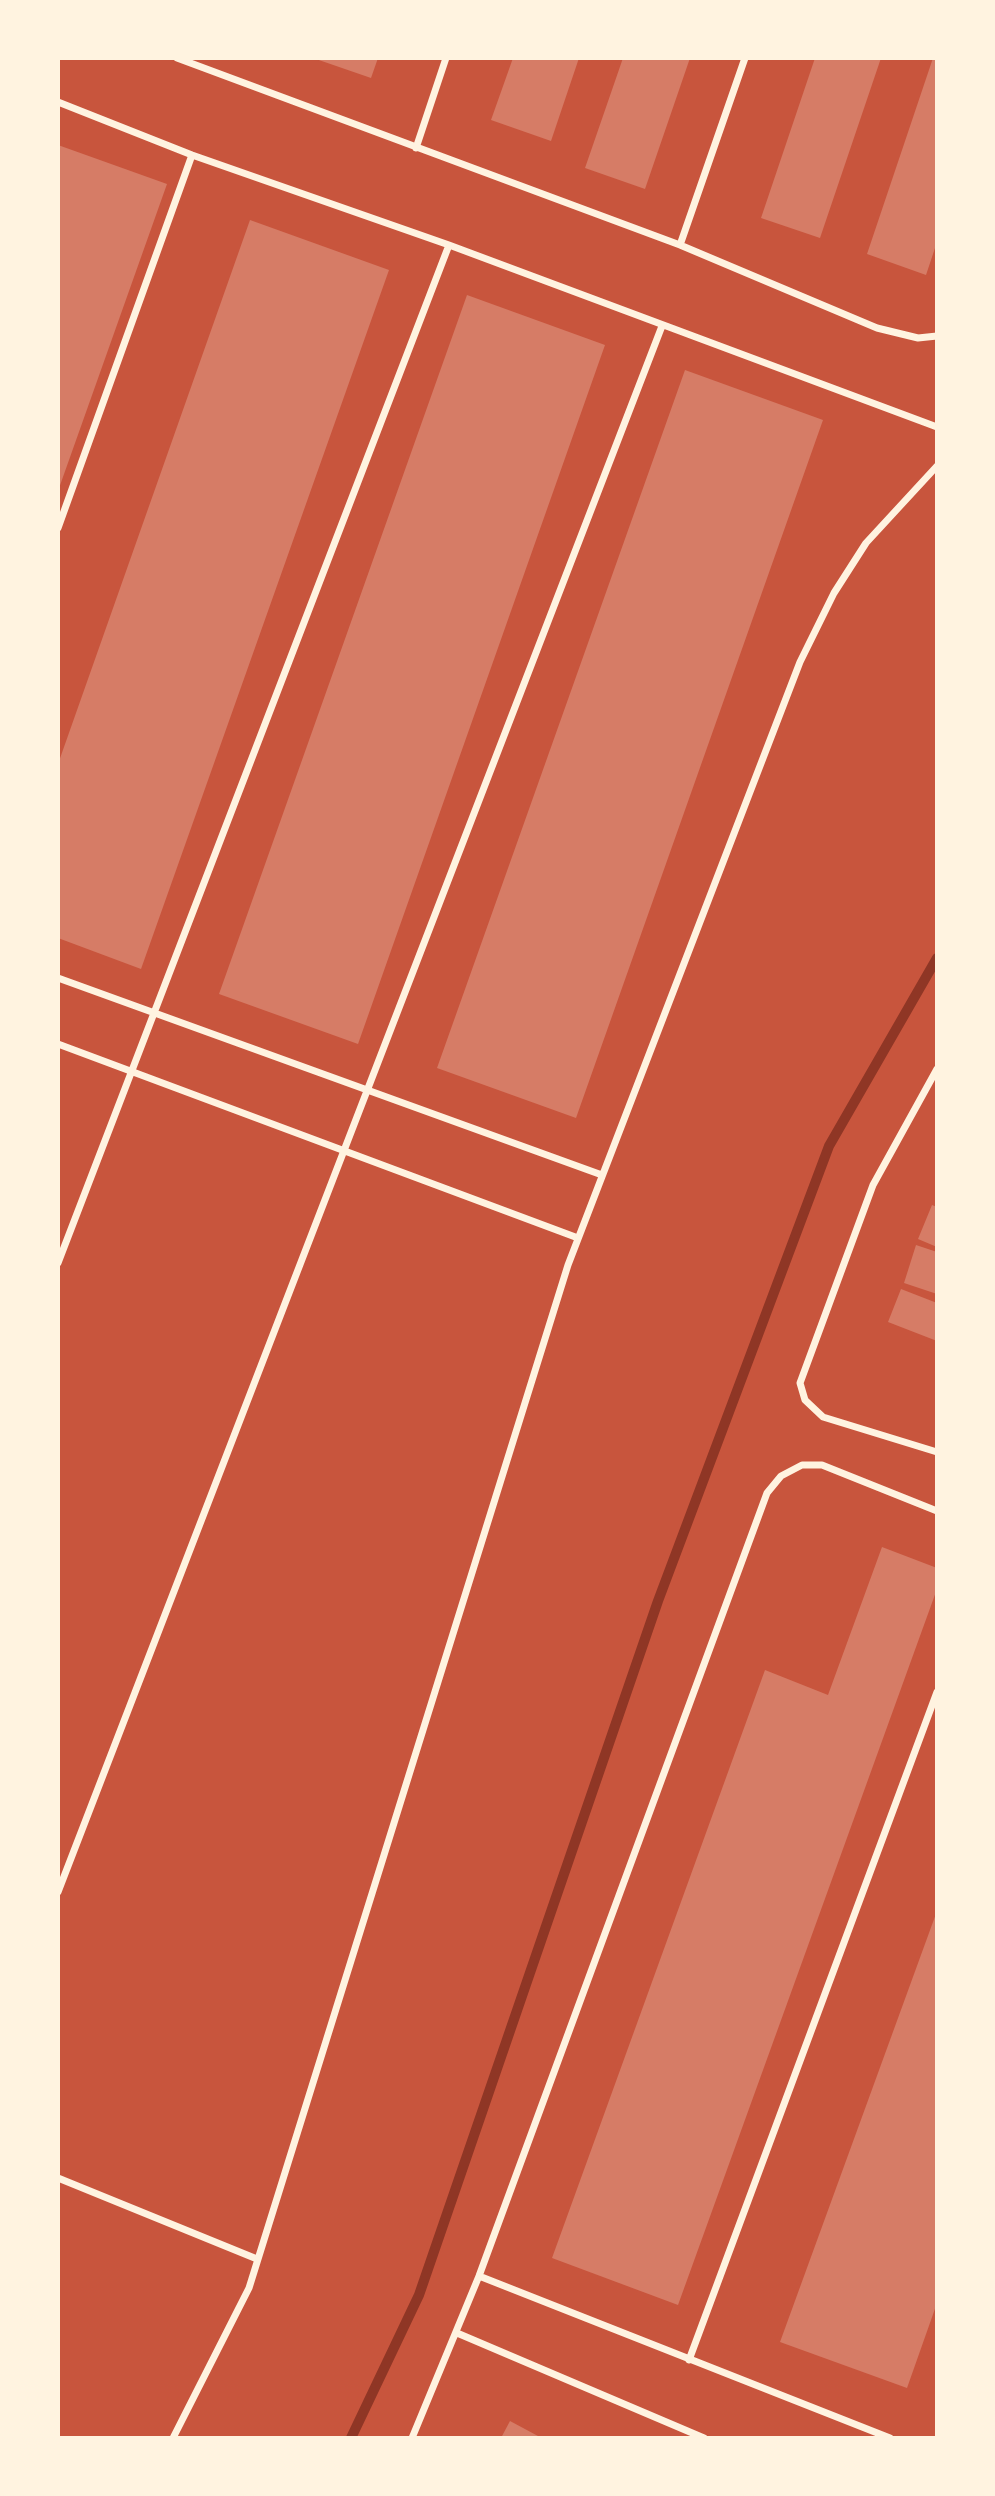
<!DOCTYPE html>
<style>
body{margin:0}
#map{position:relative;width:995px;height:2496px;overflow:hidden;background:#c8553d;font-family:"Zilla Slab",serif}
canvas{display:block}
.frame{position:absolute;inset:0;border:60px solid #fff3e0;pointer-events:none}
</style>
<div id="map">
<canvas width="995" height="2496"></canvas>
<div class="frame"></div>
</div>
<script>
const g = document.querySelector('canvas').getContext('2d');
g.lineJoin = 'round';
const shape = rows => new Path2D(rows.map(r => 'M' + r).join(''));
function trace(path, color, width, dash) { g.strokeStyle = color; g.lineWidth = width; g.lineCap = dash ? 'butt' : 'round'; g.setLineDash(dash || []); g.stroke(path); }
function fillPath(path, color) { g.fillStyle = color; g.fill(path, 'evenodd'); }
const stream = shape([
 [351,2438,419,2295,658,1601,829,1146,937,958]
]);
const building = shape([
 [313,58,378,58,371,78],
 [513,58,579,58,551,141,491,120],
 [623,58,690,58,645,189,585,168],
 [815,58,881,58,820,238,761,218],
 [933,58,937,58,937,242,926,275,867,254],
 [58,145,167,184,58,491],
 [250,220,389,270,141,969,58,938,58,764],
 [467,295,605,345,358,1044,219,994],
 [685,370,823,420,576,1118,437,1068],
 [932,1205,937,1207,937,1247,918,1239],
 [916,1245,937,1252,937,1294,904,1283],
 [901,1289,937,1303,937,1341,888,1322],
 [882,1547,937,1568,937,1589,678,2305,552,2258,765,1670,828,1695],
 [937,1911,937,2303,907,2388,780,2342],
 [510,2421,538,2436,536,2438,501,2438]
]);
const minor = shape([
 [177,58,680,245,877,328,918,338,937,336],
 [58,102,192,155,449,245,937,427],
 [416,148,446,58],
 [680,245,745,58],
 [58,528,192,155],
 [58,978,602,1175],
 [58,1044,578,1238],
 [937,1069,873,1185,800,1383,805,1400,823,1417,937,1452],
 [58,1263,449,245],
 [58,1892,662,326],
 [58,2178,257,2259],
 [479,2276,890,2438],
 [457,2333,704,2438],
 [689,2360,937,1692],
 [173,2438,249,2288,568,1265,800,662,834,593,866,543,937,466],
 [412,2438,479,2276,767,1493,781,1476,802,1465,822,1465,937,1511]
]);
trace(stream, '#8f3625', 10);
fillPath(building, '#d67c66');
trace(minor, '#fff3e0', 7);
</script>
